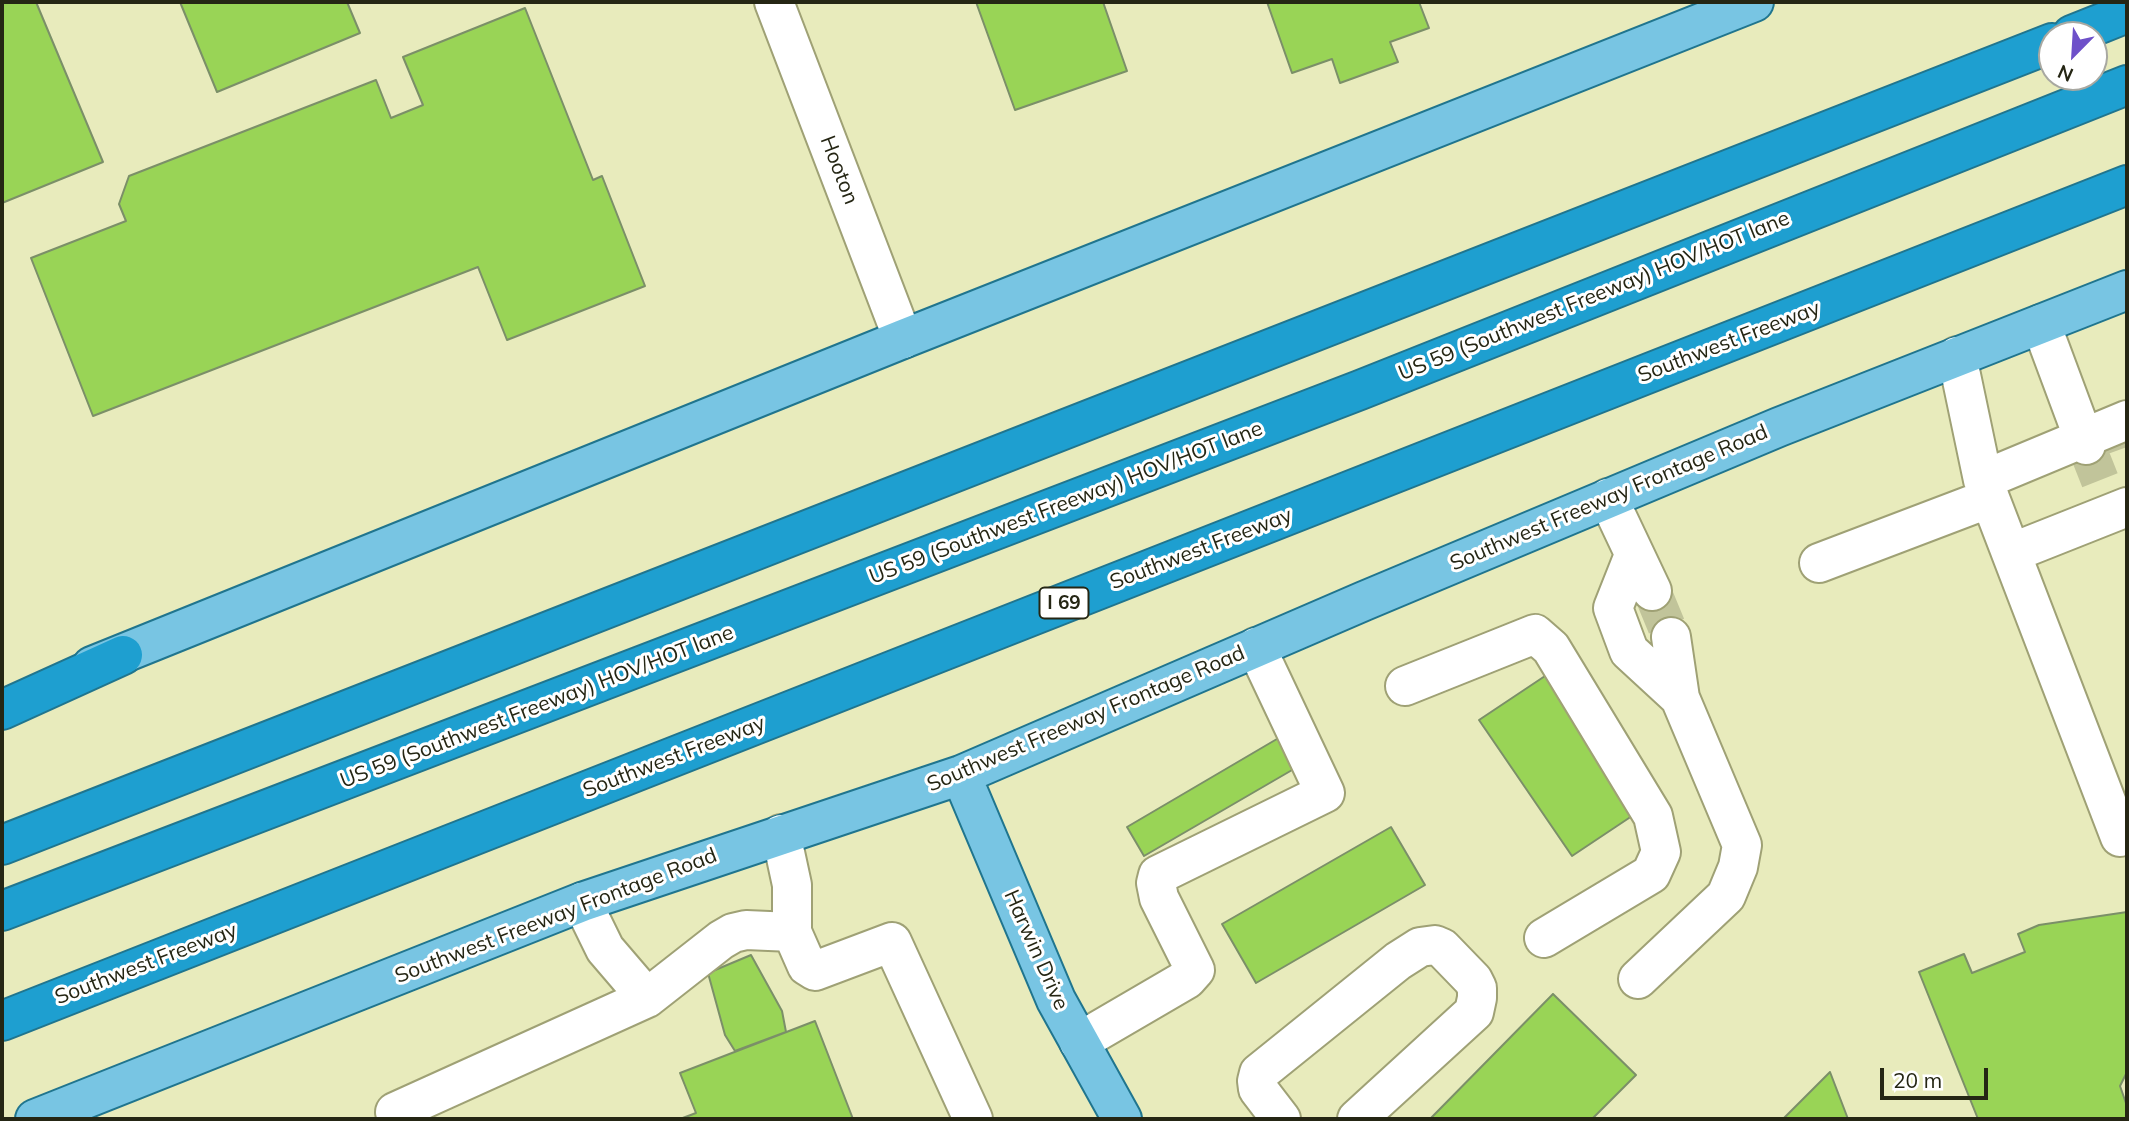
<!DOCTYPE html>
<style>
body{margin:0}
#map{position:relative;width:2129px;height:1121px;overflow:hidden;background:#e8ebbc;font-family:Mulish,sans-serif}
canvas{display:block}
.frame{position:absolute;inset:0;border:4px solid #252614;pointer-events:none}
.north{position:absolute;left:2038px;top:21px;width:70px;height:70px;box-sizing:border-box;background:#fff;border:2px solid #a8a8a1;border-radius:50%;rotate:204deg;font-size:19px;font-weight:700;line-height:28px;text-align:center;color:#252614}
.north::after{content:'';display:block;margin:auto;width:24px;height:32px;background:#6e50c9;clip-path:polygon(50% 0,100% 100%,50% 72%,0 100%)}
.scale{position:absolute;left:1880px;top:1068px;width:108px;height:32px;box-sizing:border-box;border:4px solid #252614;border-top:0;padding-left:9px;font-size:21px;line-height:24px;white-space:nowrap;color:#252614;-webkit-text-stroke:5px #fff;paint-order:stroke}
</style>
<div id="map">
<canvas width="2129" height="1121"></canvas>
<div class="frame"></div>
<div class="north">N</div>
<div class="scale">20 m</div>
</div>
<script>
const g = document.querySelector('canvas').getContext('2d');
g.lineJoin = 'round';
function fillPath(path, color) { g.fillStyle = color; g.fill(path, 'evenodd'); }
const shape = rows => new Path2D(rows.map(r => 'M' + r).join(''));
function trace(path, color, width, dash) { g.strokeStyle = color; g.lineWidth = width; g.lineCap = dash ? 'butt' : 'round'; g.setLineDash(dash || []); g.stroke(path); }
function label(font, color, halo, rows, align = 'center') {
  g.font = font + ' Mulish,sans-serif'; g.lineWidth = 6; g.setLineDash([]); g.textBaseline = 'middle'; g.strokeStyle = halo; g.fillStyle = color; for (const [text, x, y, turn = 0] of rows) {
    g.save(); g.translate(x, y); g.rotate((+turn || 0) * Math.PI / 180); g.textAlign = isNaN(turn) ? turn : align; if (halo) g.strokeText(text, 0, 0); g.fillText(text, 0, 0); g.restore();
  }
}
const building = shape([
 [2,2,36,2,103,162,2,203,2,2],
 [180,2,347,2,360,33,217,92,180,2],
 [976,2,1103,2,1127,71,1015,110,976,2],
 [1267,2,1419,2,1429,28,1390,42,1398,62,1340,83,1332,59,1292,73,1267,2],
 [525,8,593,180,602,176,645,286,507,340,478,267,93,416,31,258,126,221,119,204,129,176,376,80,391,118,423,105,403,57,525,8],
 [1551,672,1644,808,1572,856,1479,720,1551,672],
 [1282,736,1299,766,1144,856,1127,827,1282,736],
 [1391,827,1425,885,1256,983,1222,924,1391,827],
 [2127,912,2127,1072,2120,1086,2127,1106,2127,1119,1978,1119,1919,972,1964,954,1972,973,2025,952,2018,934,2039,925,2127,912],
 [751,955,782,1011,786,1032,735,1051,725,1035,708,973,751,955],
 [1553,994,1636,1075,1592,1119,1430,1119,1553,994],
 [815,1021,853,1119,680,1119,696,1113,680,1073,815,1021],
 [1830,1072,1848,1119,1783,1119,1830,1072]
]);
const minorTunnel = shape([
 [2122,433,2127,447],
 [2086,445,2101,483],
 [1652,591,1671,637]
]);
const minor = shape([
 [774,2,903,339],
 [2041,324,2086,445],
 [1957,356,1983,480,2120,837],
 [1983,480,2127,420],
 [1608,498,1652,591],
 [2011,553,2127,507],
 [1634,555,1613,608,1629,651,1680,698],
 [1819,563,1990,498],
 [1405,686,1535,634,1551,648,1653,816,1661,852,1651,874,1544,938],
 [781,834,792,885,792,932],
 [582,902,605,949,647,998],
 [1638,979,1726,896,1738,867,1742,845,1680,698,1671,637],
 [1079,1042,1187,979,1195,970,1159,898,1156,883,1158,875,1325,793,1256,647],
 [399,1119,395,1112,647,998,721,940,733,933,746,930,792,932,807,966,815,971,892,942,973,1119],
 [1281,1119,1258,1089,1257,1081,1259,1073,1398,961,1420,947,1435,945,1442,948,1473,980,1477,988,1477,998,1474,1012,1357,1119]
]);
const major = shape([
 [92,666,903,339,1754,2],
 [961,775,1056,1000,1122,1119],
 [35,1119,582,902,961,775,1364,601,1779,427,2127,290]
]);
const highway = shape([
 [2072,35,2127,13],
 [2,710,123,655],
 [2,845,2052,43],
 [2,911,1360,390,2127,85],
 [2,1021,2127,185]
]);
const shields = [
 [1064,603,49]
];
const shieldNames = [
 ["I 69",1064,603]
];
const streetNames = [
 ["Hooton",839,170,69],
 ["US 59 (Southwest Freeway) HOV/HOT lane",1594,296,-22],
 ["Southwest Freeway",1729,342,-21],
 ["Southwest Freeway Frontage Road",1609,498,-23],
 ["US 59 (Southwest Freeway) HOV/HOT lane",1066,503,-21],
 ["Southwest Freeway",1201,549,-21],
 ["US 59 (Southwest Freeway) HOV/HOT lane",537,707,-21],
 ["Southwest Freeway Frontage Road",1086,719,-23],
 ["Southwest Freeway",674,757,-21],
 ["Southwest Freeway Frontage Road",556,916,-21],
 ["Harwin Drive",1036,950,66],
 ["Southwest Freeway",146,964,-21]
];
fillPath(building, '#99d456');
trace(building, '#7b8f68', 2);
trace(minorTunnel, '#c1c49a', 38, [38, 19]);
trace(minor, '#9fa175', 42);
trace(major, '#20758e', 42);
trace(highway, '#20758e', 42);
trace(minor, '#fff', 38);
trace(major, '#78c5e3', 38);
trace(highway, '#1e9fd0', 38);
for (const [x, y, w] of shields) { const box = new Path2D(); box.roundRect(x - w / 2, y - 15.5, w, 31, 5); g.fillStyle = '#fff'; g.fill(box); trace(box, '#252614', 2); }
label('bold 19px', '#252614', null, shieldNames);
label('21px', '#252614', '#fff', streetNames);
</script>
